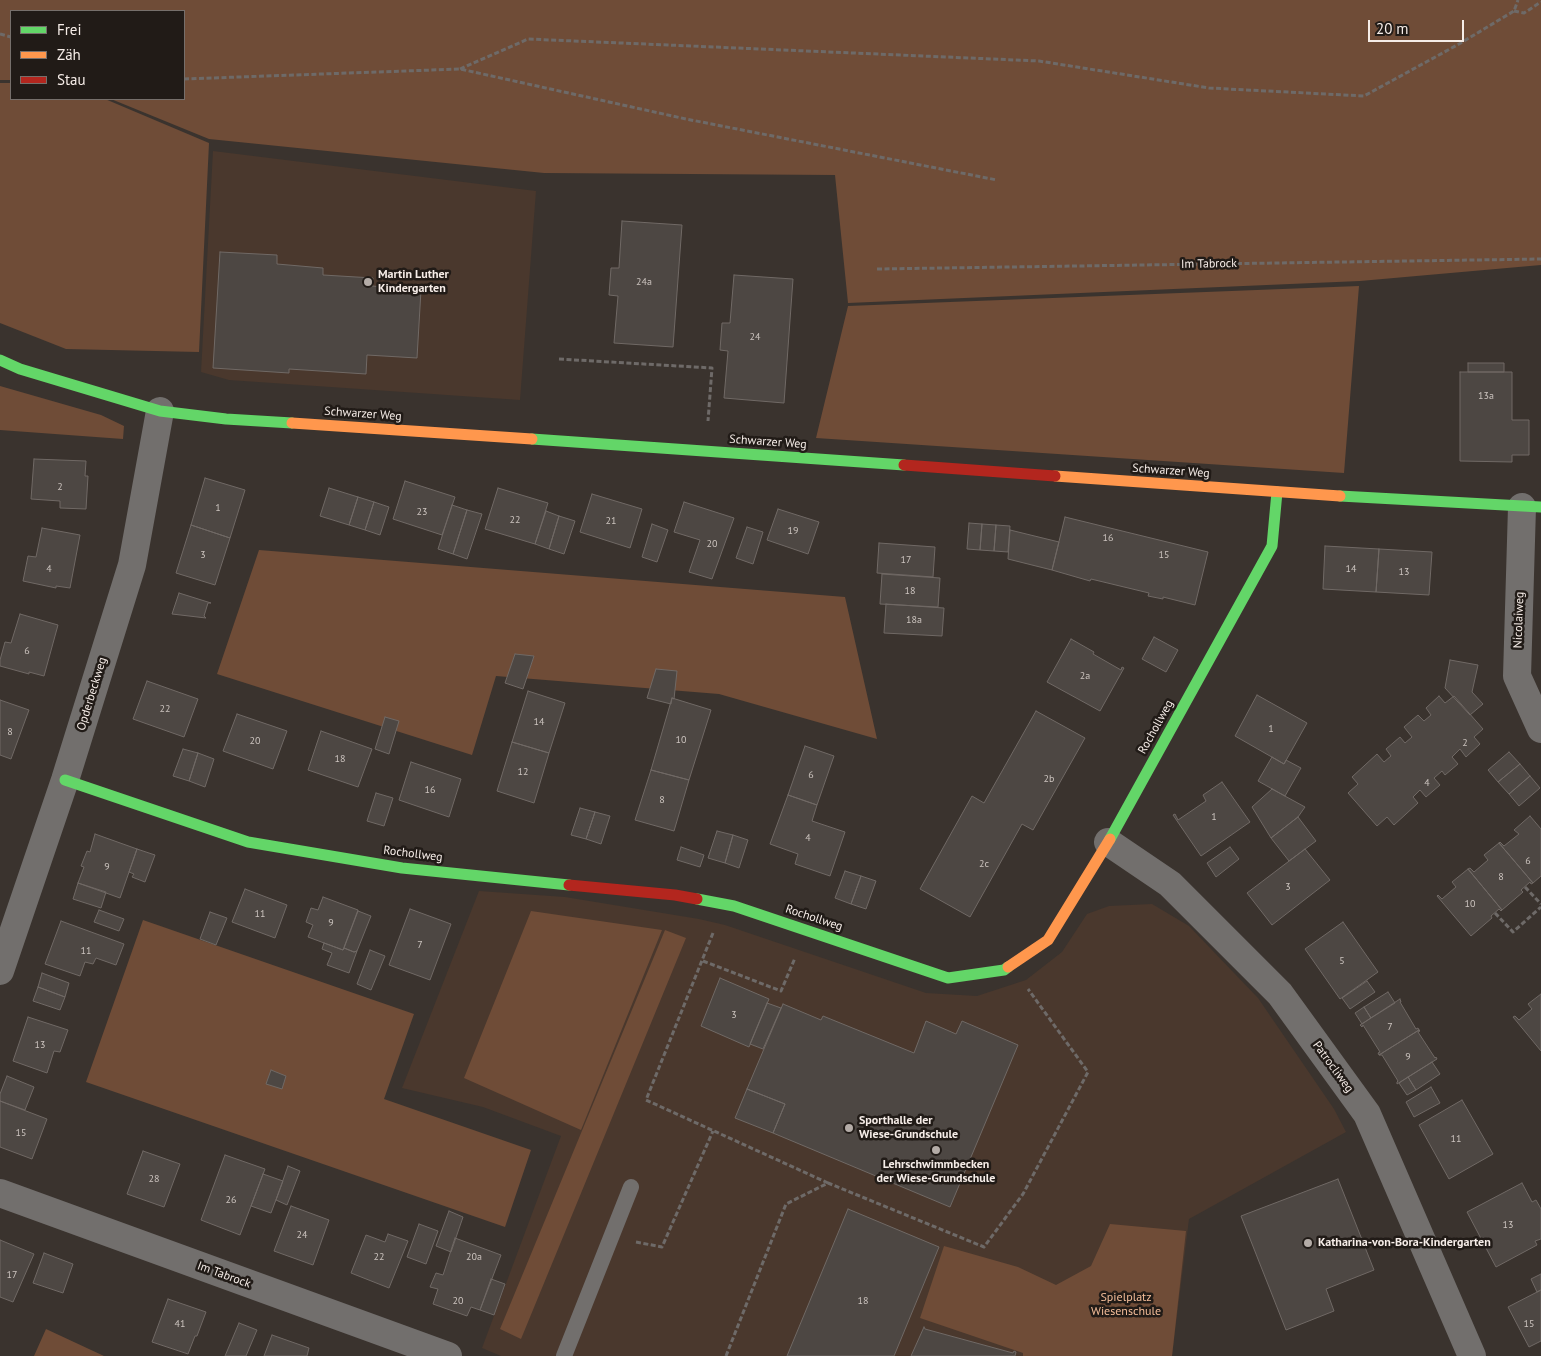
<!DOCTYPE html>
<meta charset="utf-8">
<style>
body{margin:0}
#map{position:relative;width:1541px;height:1356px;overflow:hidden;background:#3a332e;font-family:"PT Sans",sans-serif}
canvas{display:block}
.legend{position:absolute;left:10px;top:10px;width:175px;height:90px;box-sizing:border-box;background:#211b17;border:1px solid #766f6b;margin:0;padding:6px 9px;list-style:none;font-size:15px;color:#f6ede8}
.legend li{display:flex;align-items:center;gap:10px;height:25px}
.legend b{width:25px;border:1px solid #766f6b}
.scale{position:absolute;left:1368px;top:20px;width:96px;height:22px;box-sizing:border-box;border:2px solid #f6ede8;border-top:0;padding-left:6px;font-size:15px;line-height:18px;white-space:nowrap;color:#f6ede8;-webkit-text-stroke:4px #211b17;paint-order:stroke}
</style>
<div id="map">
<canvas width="1541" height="1356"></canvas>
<ul class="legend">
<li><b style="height:6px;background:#63d668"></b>Frei</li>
<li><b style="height:6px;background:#ff974d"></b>Zäh</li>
<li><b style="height:6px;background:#b3261e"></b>Stau</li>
</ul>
<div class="scale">20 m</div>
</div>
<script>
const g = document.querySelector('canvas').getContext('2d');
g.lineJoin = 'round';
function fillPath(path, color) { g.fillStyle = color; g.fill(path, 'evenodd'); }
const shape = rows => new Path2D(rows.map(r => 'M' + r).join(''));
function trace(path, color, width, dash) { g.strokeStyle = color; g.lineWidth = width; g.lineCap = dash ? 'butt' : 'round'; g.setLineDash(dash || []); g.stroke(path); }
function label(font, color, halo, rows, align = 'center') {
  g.font = font + ' "PT Sans",sans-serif'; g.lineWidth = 5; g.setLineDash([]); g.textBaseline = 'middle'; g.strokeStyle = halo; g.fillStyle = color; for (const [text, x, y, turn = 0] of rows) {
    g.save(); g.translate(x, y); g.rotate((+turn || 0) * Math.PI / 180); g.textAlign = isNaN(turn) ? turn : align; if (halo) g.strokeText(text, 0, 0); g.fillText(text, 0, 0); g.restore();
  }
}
const built = shape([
 [213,151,536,191,520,400,229,380,201,372],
 [479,891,565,897,699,919,725,925,926,993,977,996,1026,980,1062,952,1087,914,1109,906,1152,904,1189,926,1258,998,1334,1109,1346,1132,1189,1219,1172,1356,501,1356,482,1348,561,1136,483,1107,402,1088]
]);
const green = shape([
 [0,0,1541,0,1541,265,1360,281,848,303,835,175,544,173,209,139,111,99,184,99,184,11,11,11,11,80,0,80],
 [0,83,11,83,11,99,105,99,209,143,199,352,66,349,0,323],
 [1359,286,1344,473,816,438,848,306],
 [0,386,101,415,124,426,123,439,0,430],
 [259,550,845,597,877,739,719,694,496,676,472,755,217,674],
 [531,911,662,930,581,1130,464,1078],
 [143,920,414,1014,384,1099,531,1150,505,1227,86,1082],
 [665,930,686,938,521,1339,500,1329],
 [1110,1224,1186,1231,1172,1356,1023,1356,1023,1353,920,1318,944,1246,1018,1267,1056,1285,1091,1266],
 [46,1329,104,1356,34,1356]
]);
const building = shape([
 [622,221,682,225,673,347,614,343,618,296,609,295,611,268,619,268,622,221],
 [220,252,277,255,277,264,323,268,323,275,373,278,372,286,421,290,417,358,367,355,366,374,289,369,289,373,213,368,220,252],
 [734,275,793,279,784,403,724,398,728,351,720,350,722,323,730,323,734,275],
 [1468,363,1504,363,1504,372,1468,372,1468,363],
 [1460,372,1512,372,1512,420,1529,420,1529,455,1512,455,1512,462,1460,461,1460,372],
 [34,459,86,461,85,476,88,476,86,509,60,508,60,501,31,499,34,459],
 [205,478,245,490,230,538,191,525,205,478],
 [405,481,455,497,442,535,393,519,405,481],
 [329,488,358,497,349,525,320,516,329,488],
 [498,488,548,503,535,544,485,529,498,488],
 [592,494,642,509,630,548,580,532,592,494],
 [358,497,374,502,365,530,349,525,358,497],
 [374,502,389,507,380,535,365,530,374,502],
 [684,502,734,518,712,579,689,572,700,540,674,532,684,502],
 [452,505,467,510,453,554,438,549,452,505],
 [778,509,819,522,808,554,767,540,778,509],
 [467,510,482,514,467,559,453,554,467,510],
 [546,511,559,516,549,549,535,544,546,511],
 [559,516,575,521,564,554,549,549,559,516],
 [1065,517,1208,552,1195,605,1163,597,1163,599,1148,596,1149,593,1091,579,1090,581,1052,570,1065,517],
 [969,523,982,524,980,550,967,549,969,523],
 [652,524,668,530,657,562,642,557,652,524],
 [982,524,996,525,994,551,980,550,982,524],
 [191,525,230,538,215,585,176,573,191,525],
 [996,525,1010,526,1008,552,994,551,996,525],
 [747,527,763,532,753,564,736,558,747,527],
 [42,528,80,535,70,588,56,586,56,588,23,581,28,556,36,557,42,528],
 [1010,530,1059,542,1052,570,1008,559,1010,530],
 [879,543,935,547,933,577,877,573,879,543],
 [1325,546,1379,549,1376,592,1323,589,1325,546],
 [1379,549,1432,552,1429,595,1376,592,1379,549],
 [882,574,940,578,938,607,880,604,882,574],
 [179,593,211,603,208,603,204,616,206,618,172,614,179,593],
 [886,604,944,608,942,636,884,633,886,604],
 [20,614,58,625,44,676,29,672,29,674,0,666,0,660,5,642,11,643,20,614],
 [1154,637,1178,650,1166,672,1142,659,1154,637],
 [1071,639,1094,652,1093,654,1121,670,1122,667,1124,668,1100,711,1047,682,1071,639],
 [515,654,534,656,523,689,505,683,515,654],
 [1450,660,1478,665,1472,692,1483,704,1470,715,1445,688,1450,660],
 [656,669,677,671,674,699,672,698,671,704,647,698,656,669],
 [147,681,198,699,184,737,133,719,147,681],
 [528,691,565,703,549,753,512,742,528,691],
 [1257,695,1307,723,1284,764,1235,736,1257,695],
 [1439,696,1445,703,1454,696,1483,729,1474,737,1480,744,1466,757,1460,749,1452,757,1458,764,1445,775,1442,771,1434,778,1440,785,1426,797,1420,790,1413,797,1418,803,1394,825,1387,817,1377,826,1348,793,1358,784,1352,777,1377,754,1384,762,1391,756,1386,749,1400,737,1405,743,1412,737,1404,727,1418,715,1424,721,1431,715,1426,708,1439,696],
 [672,698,711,710,689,780,651,770,672,698],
 [0,700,29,710,11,759,0,755,0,700],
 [1036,711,1085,738,1033,830,1022,824,970,917,920,889,972,796,984,803,1036,711],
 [237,714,287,731,273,769,223,751,237,714],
 [385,717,399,721,389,754,375,749,385,717],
 [321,731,372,749,358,787,308,770,321,731],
 [512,742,549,753,534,803,497,791,512,742],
 [805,746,834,756,817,805,788,795,805,746],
 [183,749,198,753,189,781,173,776,183,749],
 [1509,752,1520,764,1498,782,1488,770,1509,752],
 [198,753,214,759,205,787,189,781,198,753],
 [1272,757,1284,764,1286,760,1301,768,1285,796,1258,781,1272,757],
 [411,762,461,779,449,817,399,800,411,762],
 [1520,764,1530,776,1509,794,1498,782,1520,764],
 [651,770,689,780,674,831,635,820,651,770],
 [1530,776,1540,788,1519,806,1509,794,1530,776],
 [1222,782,1250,822,1201,856,1173,815,1175,814,1178,820,1206,801,1203,795,1222,782],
 [1272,789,1305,807,1298,817,1271,838,1252,807,1272,789],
 [376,793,393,798,384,826,367,821,376,793],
 [788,795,817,805,812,821,845,832,830,876,795,864,798,854,770,844,788,795],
 [580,808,595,812,586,839,571,835,580,808],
 [595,812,610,816,601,844,586,839,595,812],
 [1530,816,1541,829,1541,876,1533,883,1499,843,1500,842,1504,846,1519,834,1514,830,1530,816],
 [1298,817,1316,841,1289,861,1271,838,1298,817],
 [717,831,733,835,725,863,708,858,717,831],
 [95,834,137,849,120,898,78,883,84,867,81,866,87,851,90,852,95,834],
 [733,835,748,840,739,868,725,863,733,835],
 [1499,843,1533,883,1531,884,1530,882,1521,890,1523,892,1502,910,1468,869,1470,868,1474,872,1488,860,1484,855,1499,843],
 [681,847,704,855,700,867,677,860,681,847],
 [1230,847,1239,859,1216,877,1207,863,1230,847],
 [137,849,155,855,145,882,132,877,134,874,129,872,137,849],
 [1305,849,1330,880,1272,925,1247,893,1305,849],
 [1468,869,1502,910,1501,911,1499,909,1491,916,1492,918,1471,936,1437,896,1438,895,1442,899,1456,887,1452,882,1468,869],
 [845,871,861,876,851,904,835,898,845,871],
 [861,876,876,881,866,909,851,904,861,876],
 [78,883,106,892,101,908,73,899,78,883],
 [245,889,287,905,275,938,232,922,245,889],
 [323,897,358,910,343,950,308,937,313,925,306,922,311,908,318,910,323,897],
 [410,909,451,924,430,980,389,965,410,909],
 [99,910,124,919,119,931,94,922,99,910],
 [358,911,371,916,357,951,354,952,344,948,358,911],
 [210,912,227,918,216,945,200,939,210,912],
 [61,921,124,944,116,965,96,958,93,964,85,962,80,976,45,964,61,921],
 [1343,922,1378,972,1340,999,1305,949,1343,922],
 [324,943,343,950,344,948,354,952,357,951,349,973,327,965,332,953,322,949,324,943],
 [370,950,385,956,371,990,357,984,370,950],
 [42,973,69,983,65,997,38,987,42,973],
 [720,978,769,999,749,1047,701,1026,720,978],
 [1367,981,1375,992,1350,1009,1342,998,1367,981],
 [38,987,65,997,60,1010,33,1001,38,987],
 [1388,992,1395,1003,1371,1018,1364,1007,1388,992],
 [1541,994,1541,1051,1513,1017,1515,1016,1519,1020,1532,1009,1528,1004,1541,994],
 [1400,999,1401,1002,1400,1002,1416,1029,1418,1028,1419,1030,1379,1055,1378,1053,1380,1052,1363,1025,1362,1027,1360,1025,1400,999],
 [767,1003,781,1008,763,1049,750,1044,767,1003],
 [783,1004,821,1020,823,1016,914,1053,926,1021,956,1034,962,1021,1018,1045,950,1207,773,1133,785,1104,747,1089,783,1004],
 [1364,1007,1371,1018,1362,1024,1355,1013,1364,1007],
 [28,1017,68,1030,60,1052,54,1051,47,1073,13,1061,28,1017],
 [1419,1030,1420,1031,1418,1032,1435,1058,1436,1057,1437,1059,1397,1084,1397,1082,1398,1081,1382,1055,1379,1055,1419,1030],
 [1432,1062,1440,1074,1416,1090,1408,1077,1432,1062],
 [271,1070,286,1076,282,1089,266,1084,271,1070],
 [7,1076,34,1087,25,1110,0,1101,0,1094,7,1076],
 [1408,1077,1416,1090,1407,1095,1399,1083,1408,1077],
 [1431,1087,1440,1103,1414,1117,1406,1102,1431,1087],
 [747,1089,785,1104,773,1133,735,1118,747,1089],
 [1462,1100,1493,1154,1449,1179,1419,1125,1462,1100],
 [0,1101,47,1119,32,1159,0,1147,0,1101],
 [143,1151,180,1164,164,1207,127,1194,143,1151],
 [225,1155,265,1169,240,1235,201,1220,225,1155],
 [288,1166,300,1171,287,1205,276,1200,288,1166],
 [263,1174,283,1181,271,1213,251,1206,263,1174],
 [1338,1179,1374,1270,1326,1289,1334,1311,1286,1330,1241,1216,1338,1179],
 [1522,1183,1532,1202,1536,1200,1541,1209,1541,1239,1535,1241,1537,1245,1496,1267,1467,1212,1522,1183],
 [291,1206,329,1220,313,1265,274,1251,291,1206],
 [848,1209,939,1247,894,1356,787,1356,848,1209],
 [449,1211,463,1217,451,1252,436,1246,449,1211],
 [419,1224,438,1231,426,1264,407,1257,419,1224],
 [388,1234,408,1241,389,1288,351,1273,366,1235,385,1242,388,1234],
 [455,1238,501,1255,480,1310,471,1307,467,1316,433,1304,438,1289,430,1287,436,1273,443,1275,455,1238],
 [0,1240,34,1254,13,1302,0,1297,0,1240],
 [44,1253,73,1264,63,1293,33,1283,44,1253],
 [1541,1274,1541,1290,1537,1292,1531,1279,1541,1274],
 [491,1279,505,1284,494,1315,480,1310,491,1279],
 [1541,1290,1541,1341,1529,1347,1508,1307,1541,1290],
 [168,1299,206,1312,197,1336,195,1336,188,1354,152,1342,168,1299],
 [239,1323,257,1330,246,1356,225,1356,239,1323],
 [924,1327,925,1329,1013,1353,1014,1351,1016,1352,1015,1356,911,1356,924,1327],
 [272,1335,309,1348,307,1356,264,1356,272,1335]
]);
const path = shape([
 [1514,11,1524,13,1541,2],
 [0,34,11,37],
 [460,69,528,39,1039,61,1209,88,1364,96,1459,44,1514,11,1518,0],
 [184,79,460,69,686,119,997,180],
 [877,269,1541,259],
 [559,359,712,368,708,421],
 [1525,887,1541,904],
 [1495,913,1513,932,1541,907],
 [713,933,646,1100,828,1183],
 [703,961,781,991,795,958],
 [636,1242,662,1247,713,1131],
 [726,1356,786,1204,828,1183,984,1247,1023,1194,1088,1072,1028,989]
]);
const lane = shape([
 [564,1356,631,1187]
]);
const street = shape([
 [1522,507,1517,676,1541,729],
 [1108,842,1170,884,1280,994,1367,1114,1472,1356],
 [0,971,65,780,132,565,160,411],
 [0,1193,448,1356]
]);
const fast = shape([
 [0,360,20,369,160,411,226,419,292,423],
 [532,439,904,465],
 [1340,496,1541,507],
 [65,780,248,842,402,868,569,885],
 [1110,839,1272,546,1277,492],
 [697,899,734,906,948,978,1004,970,1008,967]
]);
const slow = shape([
 [292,423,532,439],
 [1055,476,1340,496],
 [1008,967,1048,940,1110,839]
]);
const jam = shape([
 [904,465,1055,476],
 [569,885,675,895,697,899]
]);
const markers = [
 [368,282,5,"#b4aca7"],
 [849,1128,5,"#b4aca7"],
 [936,1150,5,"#b4aca7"],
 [1308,1243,5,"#b4aca7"]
];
const numberNames = [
 ["24a",644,282],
 ["24",755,337],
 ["13a",1486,396],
 ["2",60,487],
 ["1",218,508],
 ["23",422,512],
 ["22",515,520],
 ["21",611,521],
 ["19",793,531],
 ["16",1108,538],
 ["20",712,544],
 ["3",203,555],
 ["15",1164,555],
 ["17",906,560],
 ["4",49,569],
 ["14",1351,569],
 ["13",1404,572],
 ["18",910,591],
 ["18a",914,620],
 ["6",27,651],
 ["2a",1085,676],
 ["22",165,709],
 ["14",539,722],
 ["1",1271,729],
 ["8",10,732],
 ["10",681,740],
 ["20",255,741],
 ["2",1465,743],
 ["18",340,759],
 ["12",523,772],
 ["6",811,775],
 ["2b",1049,779],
 ["4",1427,783],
 ["16",430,790],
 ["8",662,800],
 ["1",1214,817],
 ["4",808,838],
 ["6",1528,861],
 ["2c",984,864],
 ["9",107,867],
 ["8",1501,877],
 ["3",1288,887],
 ["10",1470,904],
 ["11",260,914],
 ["9",331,923],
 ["7",420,945],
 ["11",86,951],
 ["5",1342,961],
 ["3",734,1015],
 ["7",1390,1027],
 ["13",40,1045],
 ["9",1408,1057],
 ["15",21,1133],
 ["11",1456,1139],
 ["28",154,1179],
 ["26",231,1200],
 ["13",1508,1225],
 ["24",302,1235],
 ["22",379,1257],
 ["20a",474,1257],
 ["17",12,1275],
 ["20",458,1301],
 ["18",863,1301],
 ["41",180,1324],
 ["15",1529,1324]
];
const streetNames = [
 ["Im Tabrock",1209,264,-1],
 ["Schwarzer Weg",363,414,4],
 ["Schwarzer Weg",768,442,4],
 ["Schwarzer Weg",1171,471,4],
 ["Nicolaiweg",1519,620,-88],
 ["Opderbeckweg",92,694,-73],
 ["Rochollweg",1156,727,-61],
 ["Rochollweg",413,854,7],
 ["Rochollweg",814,918,18],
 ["Patrocliweg",1333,1067,54],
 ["Im Tabrock",224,1275,20]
];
const poiNames = [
 ["Martin Luther",378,275],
 ["Kindergarten",378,289],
 ["Sporthalle der",859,1121],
 ["Wiese-Grundschule",859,1135],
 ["Lehrschwimmbecken",936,1165,"center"],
 ["der Wiese-Grundschule",936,1179,"center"],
 ["Katharina-von-Bora-Kindergarten",1318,1243]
];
const parkNames = [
 ["Spielplatz",1126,1298],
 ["Wiesenschule",1126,1312]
];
fillPath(built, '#4a382d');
fillPath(green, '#6f4c37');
fillPath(building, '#4d4743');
trace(building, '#706965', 1);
trace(path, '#6e6a68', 3, [5, 2.5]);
trace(lane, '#726f6d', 16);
trace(street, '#726f6d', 28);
trace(fast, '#63d668', 11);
trace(slow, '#ff974d', 11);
trace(jam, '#b3261e', 11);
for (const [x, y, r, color] of markers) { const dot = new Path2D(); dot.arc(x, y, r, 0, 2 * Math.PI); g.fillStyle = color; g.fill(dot); trace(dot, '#211b17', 2); }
label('10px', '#ccc4bf', null, numberNames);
label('12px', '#f6ede8', '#211b17', streetNames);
label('bold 12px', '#f6ede8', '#211b17', poiNames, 'left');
label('12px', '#f4bd99', '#211b17', parkNames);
</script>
